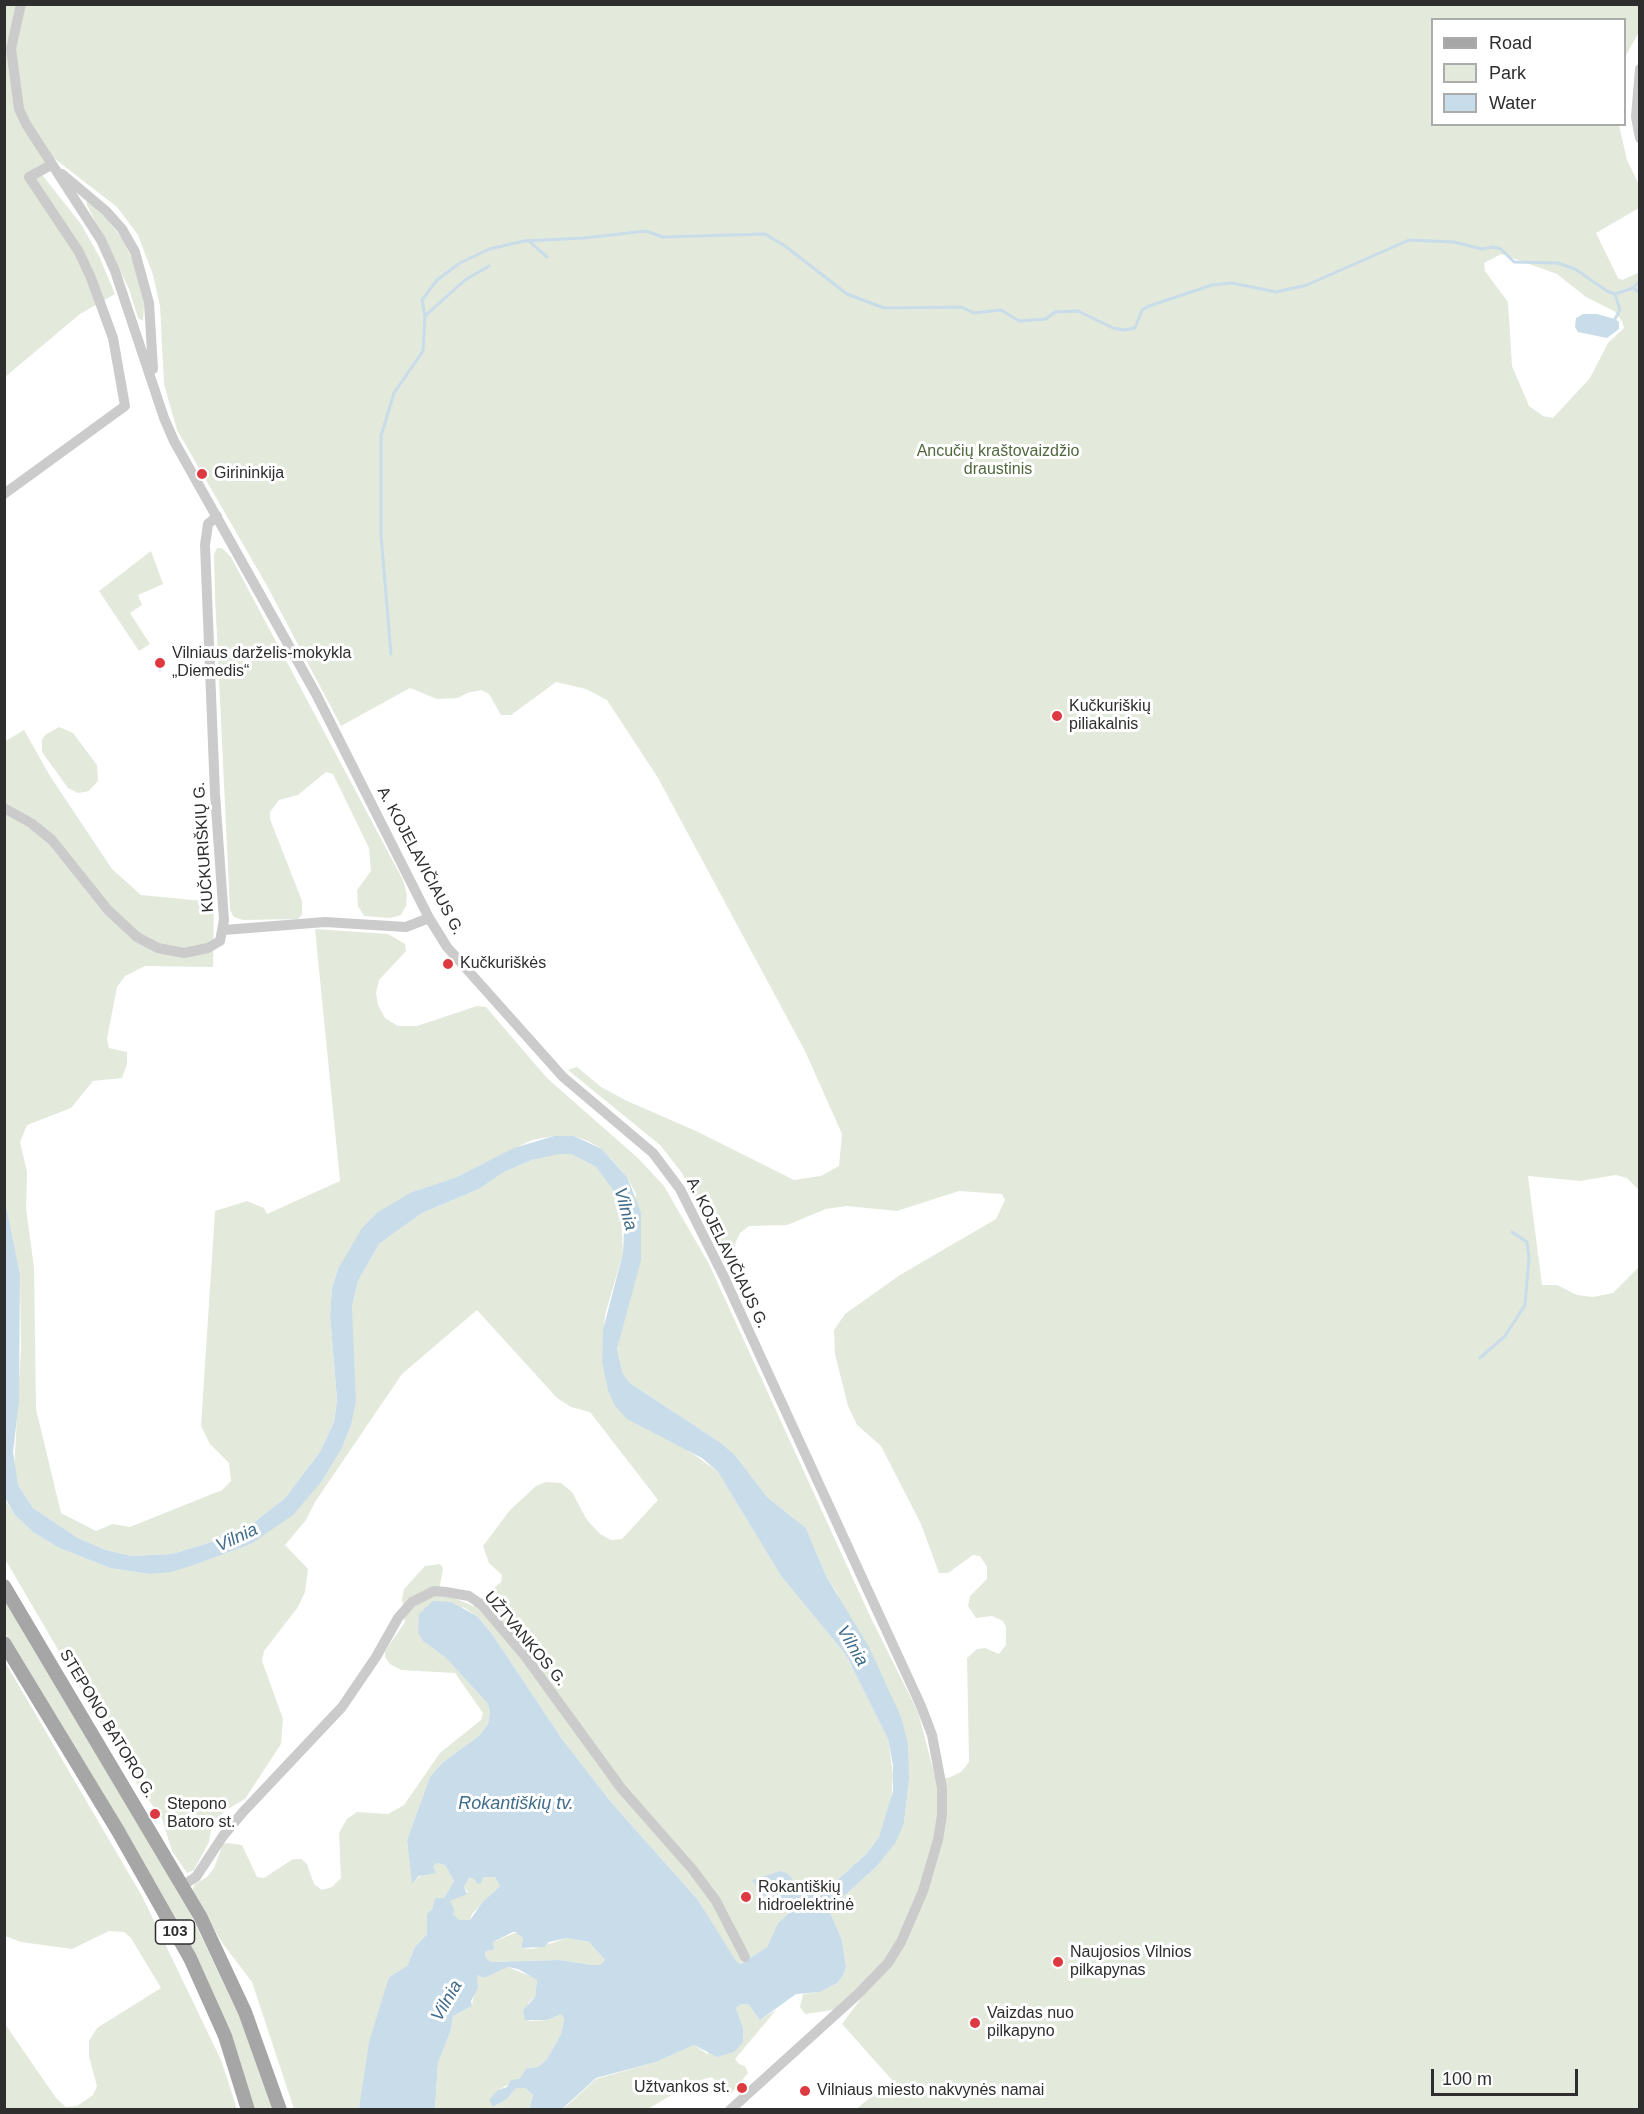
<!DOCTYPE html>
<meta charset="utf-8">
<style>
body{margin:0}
#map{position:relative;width:1644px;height:2114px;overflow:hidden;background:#fff;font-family:Arial,sans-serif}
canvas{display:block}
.frame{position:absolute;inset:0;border:6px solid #2e2e2e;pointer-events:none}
.legend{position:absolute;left:1431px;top:18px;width:195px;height:108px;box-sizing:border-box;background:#fff;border:2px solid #ababab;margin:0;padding:8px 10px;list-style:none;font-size:18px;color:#2e2e2e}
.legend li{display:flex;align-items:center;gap:12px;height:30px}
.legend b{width:30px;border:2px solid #ababab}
.scale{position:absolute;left:1431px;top:2069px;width:147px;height:27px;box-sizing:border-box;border:3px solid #2e2e2e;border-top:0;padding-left:8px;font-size:18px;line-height:21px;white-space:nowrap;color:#2e2e2e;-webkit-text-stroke:4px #fff;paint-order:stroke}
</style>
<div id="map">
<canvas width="1644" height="2114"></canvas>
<div class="frame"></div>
<ul class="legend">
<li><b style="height:8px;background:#a6a6a6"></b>Road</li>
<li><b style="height:16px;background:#e3eadc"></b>Park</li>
<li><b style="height:16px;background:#c9dce9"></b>Water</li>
</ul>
<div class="scale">100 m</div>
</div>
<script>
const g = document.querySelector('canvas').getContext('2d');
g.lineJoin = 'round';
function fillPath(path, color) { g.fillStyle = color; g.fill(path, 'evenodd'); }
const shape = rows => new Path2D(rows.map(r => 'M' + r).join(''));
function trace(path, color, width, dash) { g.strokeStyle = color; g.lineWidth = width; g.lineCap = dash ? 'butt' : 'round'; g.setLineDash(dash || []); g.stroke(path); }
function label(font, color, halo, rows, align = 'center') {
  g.font = font + ' Arial,sans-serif'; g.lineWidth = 6; g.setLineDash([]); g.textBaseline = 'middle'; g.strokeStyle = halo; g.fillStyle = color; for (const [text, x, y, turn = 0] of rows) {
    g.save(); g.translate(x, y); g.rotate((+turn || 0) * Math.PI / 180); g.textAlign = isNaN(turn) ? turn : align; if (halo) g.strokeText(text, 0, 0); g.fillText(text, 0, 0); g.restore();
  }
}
const green = shape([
 [5,5,1639,5,1639,32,1625,57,1624,20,1432,20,1432,124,1619,125,1627,160,1639,185,1639,208,1596,233,1618,278,1622,280,1640,272,1639,1190,1627,1178,1616,1175,1580,1181,1528,1176,1542,1285,1557,1285,1577,1295,1593,1297,1613,1293,1639,1267,1639,2109,856,2109,892,2080,842,2024,862,1997,833,2010,805,2014,800,2007,803,1994,820,1992,837,1983,843,1976,846,1967,842,1940,829,1910,877,1866,904,1823,909,1780,837,1593,826,1576,806,1528,767,1497,735,1455,721,1443,630,1383,623,1374,617,1349,625,1313,636,1194,627,1177,615,1163,602,1149,588,1141,574,1136,554,1136,532,1140,457,1177,412,1192,338,1269,332,1288,330,1315,337,1400,334,1422,320,1452,285,1498,247,1528,228,1537,172,1554,132,1556,106,1550,78,1538,33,1508,18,1485,14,1470,21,1347,20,1274,4,1195,4,742,24,730,50,776,112,869,141,895,214,902,213,967,145,966,125,976,117,987,107,1039,109,1048,127,1052,127,1064,122,1078,93,1081,71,1108,27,1125,20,1142,27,1172,26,1208,34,1268,36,1409,61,1513,96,1531,113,1524,130,1527,222,1490,231,1481,229,1463,210,1444,201,1426,215,1211,247,1201,264,1208,267,1214,340,1181,315,929,388,934,405,944,406,951,379,980,376,993,378,1005,385,1018,398,1026,417,1026,477,1006,486,1007,547,1078,639,1159,664,1186,709,1264,870,1616,918,1712,936,1780,948,1778,961,1772,969,1762,967,1658,977,1649,985,1648,999,1654,1006,1645,1006,1627,1003,1621,992,1616,976,1618,968,1606,970,1596,987,1579,987,1567,980,1556,973,1555,948,1573,939,1573,921,1524,881,1446,857,1425,848,1406,835,1354,834,1330,845,1314,900,1275,996,1219,1005,1200,1002,1194,959,1191,897,1211,847,1206,826,1209,787,1225,749,1226,740,1233,735,1244,735,1256,729,1263,682,1173,660,1145,568,1070,577,1067,601,1087,627,1101,696,1131,794,1180,821,1176,839,1166,842,1134,805,1051,658,778,607,700,586,689,556,682,511,715,501,715,489,694,481,690,467,693,458,698,437,699,410,688,341,726,266,584,177,430,164,384,160,306,153,275,138,235,117,207,55,159,36,167,81,224,99,256,115,294,80,314,5,377],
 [1501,254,1557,274,1586,297,1614,311,1622,321,1624,328,1608,343,1590,378,1553,418,1543,416,1529,406,1512,366,1508,302,1485,271,1484,263],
 [88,201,108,220,123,240,133,261,144,304,143,321,138,318,129,289,86,203],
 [217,548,222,548,231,557,403,880,407,895,406,906,401,915,390,918,364,916,358,906,357,890,371,871,369,848,333,774,326,772,298,795,279,800,270,812,270,819,302,901,302,915,298,919,243,920,234,917,230,910,215,596,214,554],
 [151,551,163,584,138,595,142,605,130,613,150,644,139,651,99,591],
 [59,727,73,733,97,765,98,781,89,791,78,793,68,788,42,752,42,740,45,735],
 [559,1153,571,1154,596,1167,615,1193,621,1212,623,1253,605,1315,602,1362,685,1448,718,1472,781,1576,846,1655,888,1739,893,1774,891,1804,879,1837,867,1853,820,1896,804,1892,788,1874,753,1880,765,1897,772,1893,776,1895,789,1913,778,1923,767,1947,741,1964,736,1962,698,1900,611,1802,562,1739,492,1634,477,1616,463,1607,423,1641,445,1657,488,1704,490,1713,488,1724,480,1735,442,1763,430,1777,407,1840,412,1883,437,1863,445,1865,454,1881,444,1898,435,1898,432,1909,427,1915,427,1934,415,1947,407,1966,389,1977,359,2109,294,2109,252,1982,223,1944,204,1912,192,1891,195,1884,207,1877,214,1868,223,1844,227,1843,242,1845,257,1877,264,1878,293,1859,301,1859,307,1864,314,1884,322,1890,332,1887,341,1878,339,1833,347,1819,357,1812,388,1814,404,1805,440,1753,481,1720,483,1713,455,1673,401,1670,390,1664,385,1657,385,1651,405,1622,402,1599,404,1589,425,1566,440,1564,443,1568,438,1596,454,1598,473,1606,501,1582,502,1575,489,1563,483,1546,510,1510,536,1486,546,1482,561,1483,572,1492,587,1520,600,1534,611,1540,622,1539,658,1500,590,1412,571,1407,557,1398,477,1310,402,1374,315,1502,306,1520,285,1545,308,1569,305,1592,298,1607,264,1651,262,1661,283,1719,281,1744,245,1799,226,1810,212,1823,209,1842,194,1870,187,1873,172,1851,162,1819,133,1778,5,1559,4,1498,15,1515,33,1532,57,1547,110,1568,149,1574,197,1564,251,1544,322,1481,342,1448,351,1425,352,1307,358,1281,379,1244,422,1213,479,1189,504,1172,532,1160],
 [4,1596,189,1911,245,2028,274,2109,254,2109,122,1830,5,1632],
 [5,1662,142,1896,221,2060,237,2109,5,2109,5,2024,56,2098,66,2107,77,2106,93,2095,97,2086,89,2057,89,2041,97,2028,161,1988,131,1938,124,1932,109,1931,72,1949,21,1942,5,1936],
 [482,1877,495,1877,500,1886,472,1914,470,1920,459,1921,453,1914,450,1901,468,1892,464,1887,469,1878,473,1878,477,1884],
 [517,1932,523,1938,521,1948,533,1949,567,1938,589,1942,605,1960,600,1965,592,1965,560,1960,491,1962,486,1958,485,1952,491,1950,493,1942],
 [508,1967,537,1979,535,1997,528,2003,529,2021,548,2020,561,2014,564,2019,561,2034,547,2059,538,2067,527,2068,519,2079,498,2090,493,2107,507,2099,516,2088,525,2088,533,2095,529,2109,435,2110,438,2063,451,2030,453,2016,472,2006,477,1975,484,1978],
 [741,2004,748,2004,760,2020,777,2009,735,2059,739,2064,745,2066,748,2073,729,2096,712,2077,693,2082,648,2109,562,2110,596,2079,656,2062,694,2045,707,2054,743,2028,736,2008]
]);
const water = shape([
 [1583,314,1597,314,1615,319,1619,322,1619,329,1607,338,1578,332,1575,327,1576,318],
 [554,1136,574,1136,602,1149,627,1177,641,1212,641,1260,617,1349,623,1374,630,1383,721,1443,735,1455,767,1497,806,1528,826,1576,869,1647,901,1717,908,1744,909,1780,904,1823,896,1842,877,1866,829,1910,842,1940,846,1967,843,1976,837,1983,820,1992,796,1994,760,2020,748,2004,741,2004,736,2008,743,2028,743,2042,734,2052,717,2057,694,2045,656,2062,596,2078,562,2109,529,2110,533,2095,525,2088,516,2088,507,2099,493,2107,489,2100,498,2090,507,2087,511,2080,519,2079,527,2068,538,2067,547,2059,561,2034,564,2019,561,2014,548,2020,525,2020,523,2010,535,1997,537,1980,518,1969,508,1967,484,1978,477,1975,478,1988,471,2001,472,2006,453,2016,451,2030,438,2063,435,2109,359,2109,369,2042,389,1977,407,1966,415,1947,427,1934,427,1914,432,1909,435,1898,444,1898,454,1881,445,1865,437,1863,433,1866,436,1873,419,1876,412,1884,407,1840,430,1777,442,1763,480,1735,488,1724,490,1713,488,1704,445,1657,423,1641,418,1632,419,1614,433,1601,451,1602,477,1616,492,1634,562,1739,611,1802,698,1900,736,1961,741,1964,767,1947,778,1923,789,1913,776,1895,772,1893,765,1897,752,1880,781,1871,788,1874,804,1892,820,1896,867,1853,879,1837,893,1791,893,1765,888,1739,846,1655,781,1576,718,1472,702,1458,627,1419,615,1406,608,1390,602,1362,603,1330,623,1253,624,1230,615,1193,596,1167,571,1154,559,1154,532,1160,504,1172,479,1189,422,1213,379,1244,358,1281,352,1307,356,1401,351,1425,342,1448,322,1481,293,1515,251,1544,197,1564,171,1572,149,1574,110,1568,57,1547,33,1532,15,1515,5,1498,4,1195,20,1274,19,1401,13,1452,18,1485,33,1508,78,1538,106,1550,132,1556,172,1554,228,1537,247,1528,285,1498,320,1452,334,1422,337,1400,330,1315,332,1288,338,1269,362,1228,378,1212,412,1192,457,1177,514,1148],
 [483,1877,495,1877,500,1886,482,1903,470,1920,459,1920,453,1914,454,1909,450,1901,467,1894,464,1887,469,1878,473,1878,477,1884,481,1883],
 [513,1932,516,1932,523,1938,521,1948,544,1947,549,1942,567,1938,589,1942,605,1960,600,1965,592,1965,560,1960,491,1962,486,1958,485,1952,494,1949,493,1942]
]);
const stream = shape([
 [529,241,547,257],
 [1633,288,1640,293],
 [425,316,465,280,489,266],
 [1615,319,1620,310,1615,294],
 [391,654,381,535,381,436,394,393,423,351,425,316,422,300,437,280,460,263,489,249,524,241,584,238,646,231,663,237,765,234,785,246,847,294,884,308,961,307,974,313,1001,310,1019,321,1046,319,1055,312,1078,311,1113,328,1124,330,1135,328,1142,310,1149,306,1212,285,1232,283,1276,292,1307,285,1409,240,1454,242,1482,249,1493,247,1501,249,1514,262,1558,263,1575,269,1607,291,1615,294,1633,288,1640,281],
 [1480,1358,1505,1336,1525,1305,1529,1257,1527,1242,1512,1232]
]);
const minor = shape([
 [21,4,11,49,19,109,26,124,101,240,115,271,164,418,174,441,316,694,429,918,447,947,563,1077,653,1153,680,1189,724,1277,842,1534,921,1706,932,1735,942,1788,942,1815,938,1840,923,1891,901,1942,888,1963,857,1995,730,2110],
 [1640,69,1636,117,1640,138],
 [62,174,106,211,122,229,135,252,149,303,153,369],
 [4,494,125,406,113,338,91,278,79,252,29,177,51,165],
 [4,808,31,823,52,840,108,910,137,937,158,948,184,953,208,948,220,941,224,920,215,794,205,545,208,524,217,516],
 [224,930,325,922,406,927,429,918],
 [183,1885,196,1877,223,1836,243,1812,342,1707,376,1657,398,1618,412,1602,434,1591,446,1592,469,1596,482,1605,525,1656,621,1788,693,1870,716,1901,745,1957]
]);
const major = shape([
 [4,1586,200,1916,245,2012,280,2110],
 [4,1643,118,1831,190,1958,225,2036,248,2110]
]);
const markers = [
 [202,474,6,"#dc3940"],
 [160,663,6,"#dc3940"],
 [1057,716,6,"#dc3940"],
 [448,964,6,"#dc3940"],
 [155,1814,6,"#dc3940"],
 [746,1897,6,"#dc3940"],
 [1058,1962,6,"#dc3940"],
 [975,2023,6,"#dc3940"],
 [742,2088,6,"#dc3940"],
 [805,2091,6,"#dc3940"]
];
const shields = [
 [175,1932,39]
];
const shieldNames = [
 ["103",175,1932]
];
const parkNames = [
 ["Ancučių kraštovaizdžio",998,452],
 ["draustinis",998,470]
];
const poiNames = [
 ["Girininkija",214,474],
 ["Vilniaus darželis-mokykla",172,654],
 ["„Diemedis“",172,672],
 ["Kučkuriškių",1069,707],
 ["piliakalnis",1069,725],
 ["Kučkuriškės",460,964],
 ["Stepono",167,1805],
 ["Batoro st.",167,1823],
 ["Rokantiškių",758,1888],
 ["hidroelektrinė",758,1906],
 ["Naujosios Vilnios",1070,1953],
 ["pilkapynas",1070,1971],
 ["Vaizdas nuo",987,2014],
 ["pilkapyno",987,2032],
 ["Užtvankos st.",730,2088,"right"],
 ["Vilniaus miesto nakvynės namai",817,2091]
];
const streetNames = [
 ["KUČKURIŠKIŲ G.",204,847,-94],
 ["A. KOJELAVIČIAUS G.",420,861,62],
 ["A. KOJELAVIČIAUS G.",727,1253,64],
 ["UŽTVANKOS G.",525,1639,50],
 ["STEPONO BATORO G.",107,1724,59]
];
const waterNames = [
 ["Vilnia",625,1209,74],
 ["Vilnia",237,1538,-25],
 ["Vilnia",852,1646,59],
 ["Rokantiškių tv.",516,1804],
 ["Vilnia",447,2001,-60]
];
fillPath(green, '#e3eadc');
fillPath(water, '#c9dce9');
trace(stream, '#c9dce9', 3);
trace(minor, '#cbcbcb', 10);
trace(major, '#a6a6a6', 14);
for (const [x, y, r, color] of markers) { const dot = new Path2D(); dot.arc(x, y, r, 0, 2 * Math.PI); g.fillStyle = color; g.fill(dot); trace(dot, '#fff', 2); }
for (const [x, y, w] of shields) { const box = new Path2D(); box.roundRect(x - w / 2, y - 12, w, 24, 4.5); g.fillStyle = '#fff'; g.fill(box); trace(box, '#2e2e2e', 1.5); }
label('bold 15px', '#2e2e2e', null, shieldNames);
label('16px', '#50673e', '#fff', parkNames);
label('16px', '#2e2e2e', '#fff', poiNames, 'left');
label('16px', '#2e2e2e', '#fff', streetNames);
label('italic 18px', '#406c8b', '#fff', waterNames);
</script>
